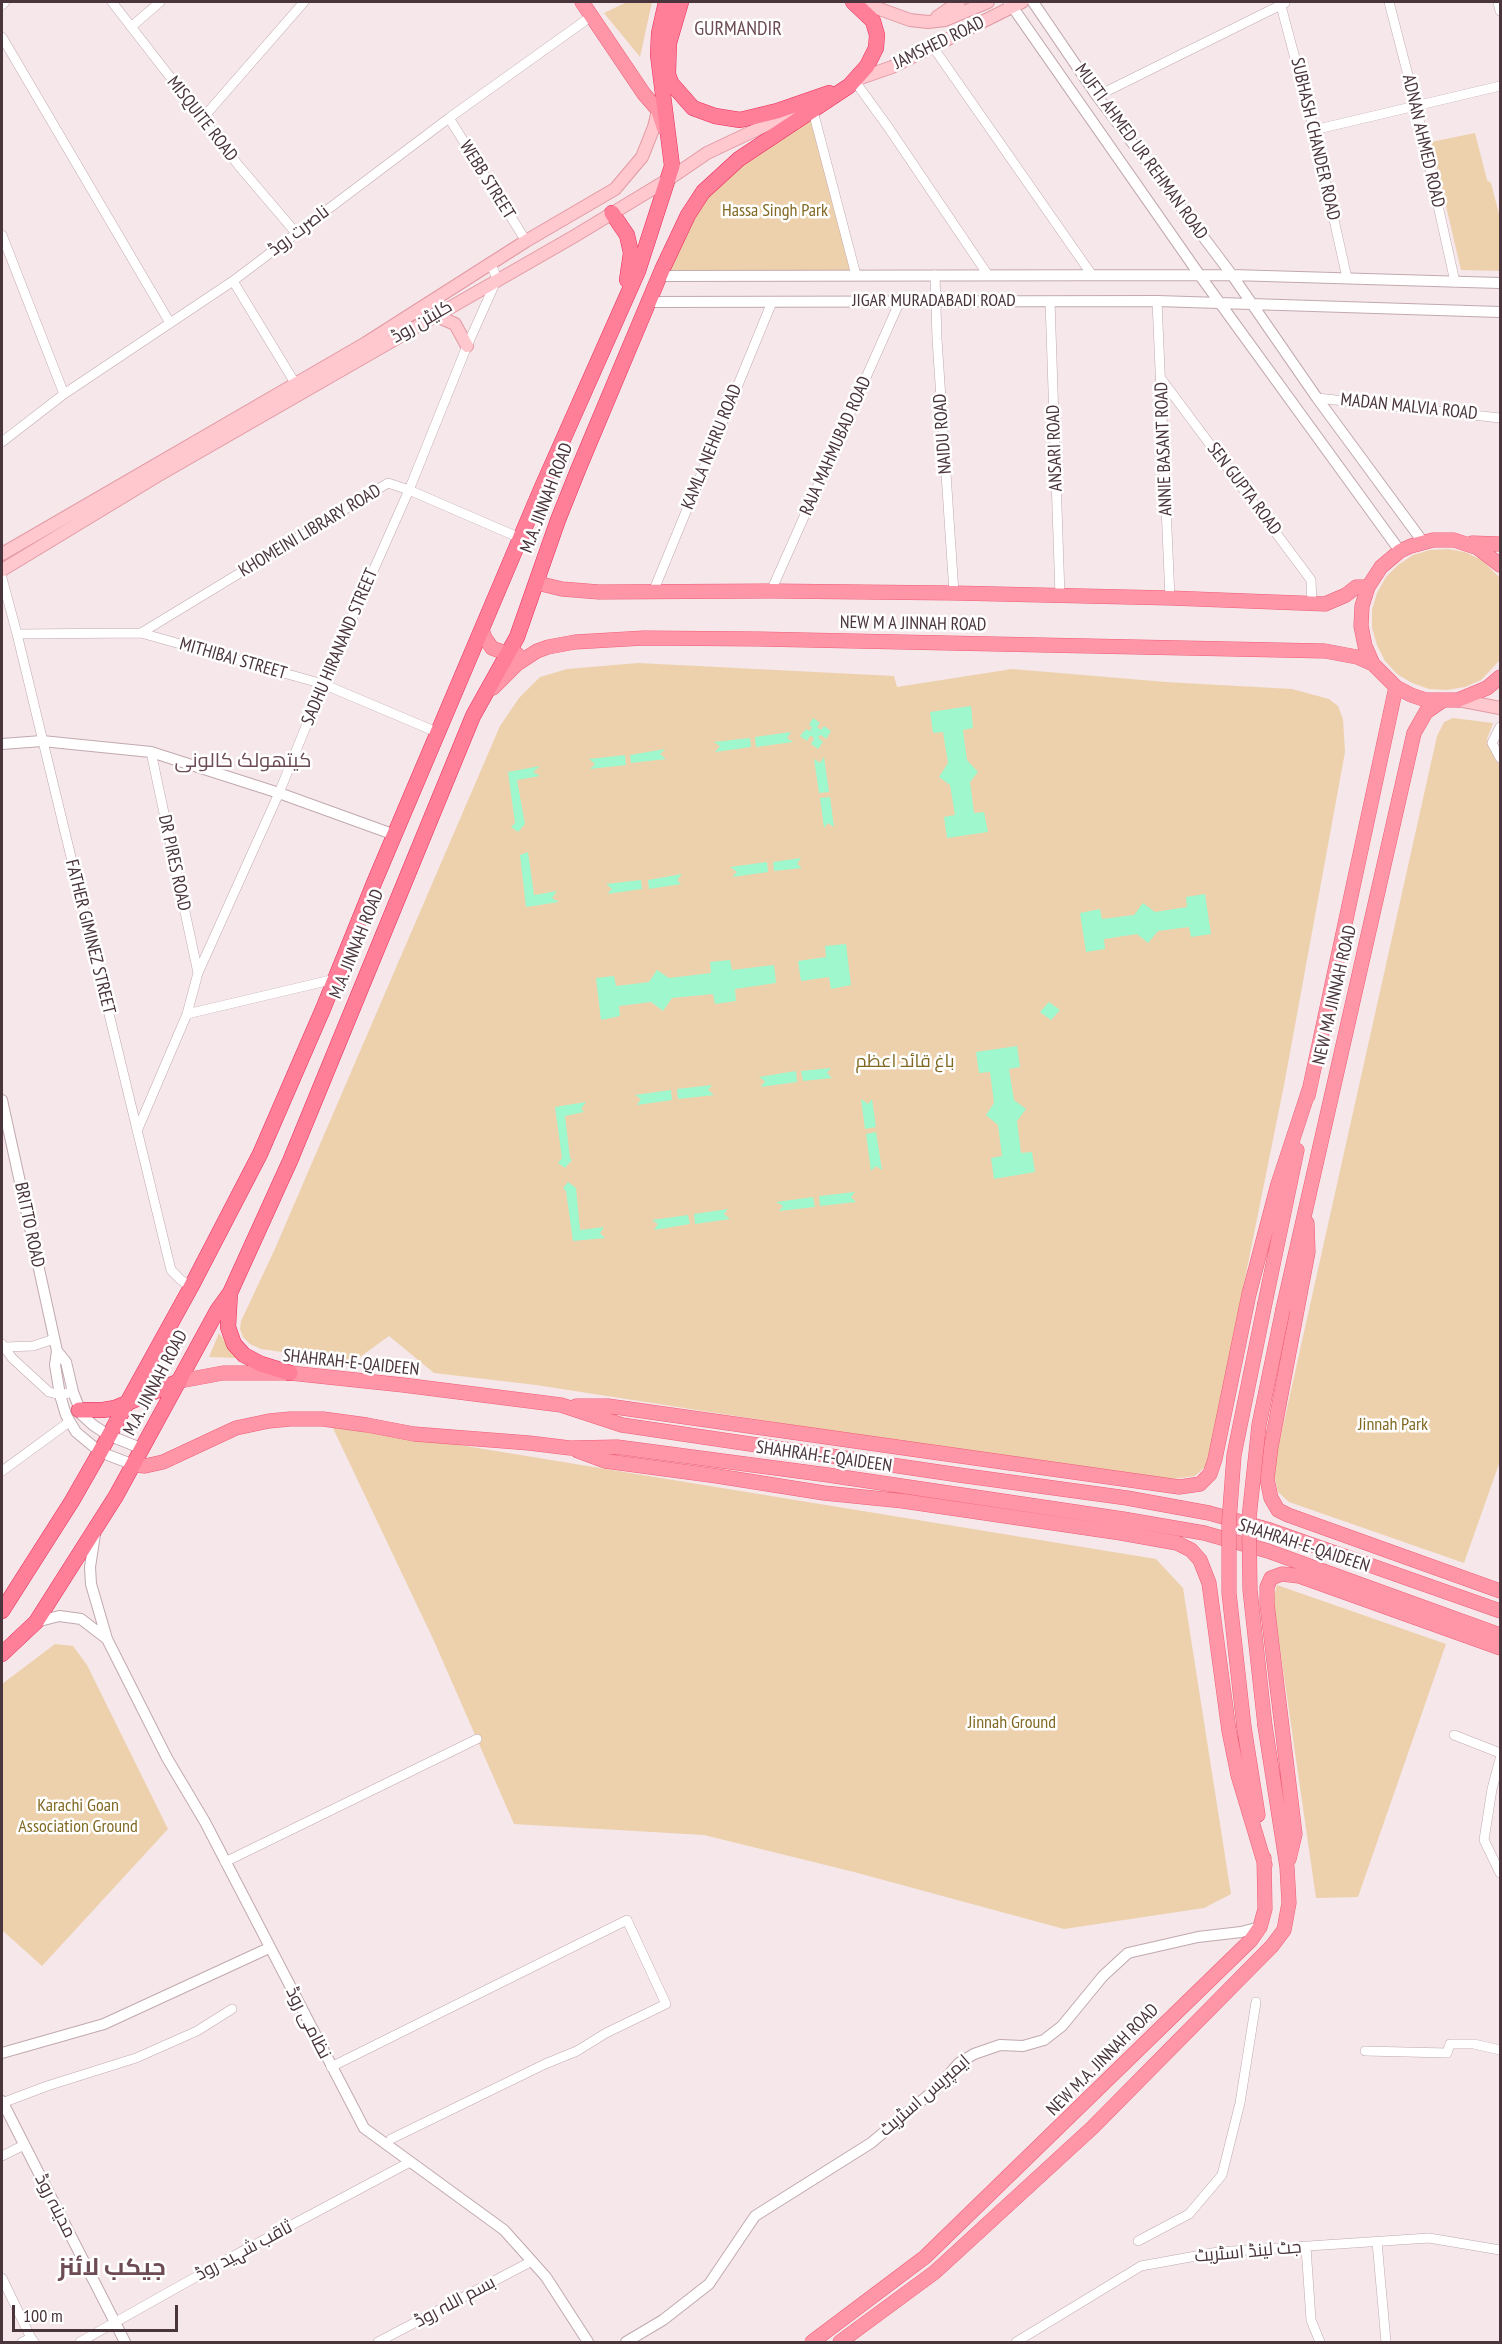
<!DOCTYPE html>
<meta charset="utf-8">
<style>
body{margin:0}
#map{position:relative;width:1502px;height:2344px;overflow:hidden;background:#f5e7ea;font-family:"PT Sans Narrow",sans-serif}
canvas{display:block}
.frame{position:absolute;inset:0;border:3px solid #49353b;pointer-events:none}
.scale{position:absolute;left:12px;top:2305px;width:166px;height:27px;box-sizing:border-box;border:3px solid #49353b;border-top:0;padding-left:8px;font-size:18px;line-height:21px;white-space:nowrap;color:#49353b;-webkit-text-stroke:4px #fff;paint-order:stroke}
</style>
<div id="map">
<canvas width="1502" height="2344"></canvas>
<div class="frame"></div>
<div class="scale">100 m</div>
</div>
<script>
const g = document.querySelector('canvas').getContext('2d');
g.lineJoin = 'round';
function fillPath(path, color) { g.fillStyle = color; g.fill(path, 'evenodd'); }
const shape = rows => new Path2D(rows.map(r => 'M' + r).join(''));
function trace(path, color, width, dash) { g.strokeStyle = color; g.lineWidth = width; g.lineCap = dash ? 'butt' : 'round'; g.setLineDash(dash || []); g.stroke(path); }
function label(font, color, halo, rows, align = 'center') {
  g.font = font + ' "PT Sans Narrow",Cairo,sans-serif'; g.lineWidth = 5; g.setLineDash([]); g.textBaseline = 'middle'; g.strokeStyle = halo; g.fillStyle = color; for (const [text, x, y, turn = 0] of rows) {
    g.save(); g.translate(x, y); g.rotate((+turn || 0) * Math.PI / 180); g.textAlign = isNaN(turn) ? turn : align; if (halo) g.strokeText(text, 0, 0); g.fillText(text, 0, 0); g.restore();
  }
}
const green = shape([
 [627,2,652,2,640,57,604,13],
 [813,111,856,273,659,276,703,192],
 [1475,133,1487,180,1491,183,1500,218,1500,271,1461,270,1431,142],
 [1448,549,1465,552,1482,560,1500,578,1500,660,1481,680,1465,687,1447,690,1429,689,1412,683,1397,674,1385,661,1377,645,1372,628,1372,610,1377,593,1386,577,1398,565,1413,555,1430,550],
 [638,663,894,676,897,687,1012,669,1166,682,1292,689,1329,699,1338,706,1343,719,1345,752,1285,1080,1210,1452,1205,1467,1195,1476,1173,1479,832,1431,536,1385,434,1373,389,1336,353,1362,261,1349,250,1344,243,1337,240,1329,241,1321,274,1251,500,726,519,698,540,677,567,669],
 [1453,718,1493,723,1487,739,1500,766,1500,1461,1464,1563,1289,1502,1278,1492,1274,1474,1277,1453,1437,736,1444,722],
 [219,1333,237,1358,209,1357],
 [331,1424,1156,1559,1183,1588,1231,1894,1204,1908,1064,1929,854,1872,704,1835,514,1824,434,1641],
 [1277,1585,1446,1644,1358,1897,1316,1898,1273,1600],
 [55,1644,73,1646,87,1665,168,1829,42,1966,2,1930,2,1684]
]);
const water = shape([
 [971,706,973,728,963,730,967,760,978,772,970,782,974,813,984,812,988,832,947,838,944,817,955,815,950,785,939,777,948,763,943,732,933,733,930,712],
 [813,718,820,723,817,727,821,730,824,726,831,731,826,739,821,735,818,737,823,742,818,749,811,744,814,739,812,736,810,736,807,741,800,736,806,729,810,731,812,727,809,725],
 [791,732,787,738,793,742,756,747,755,737],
 [750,738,751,747,715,752,720,746,714,742],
 [665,749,660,754,666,759,631,763,630,755],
 [625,755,626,765,590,769,595,764,589,759],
 [824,757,829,792,819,793,814,759,820,763],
 [540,766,533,772,540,776,517,780,525,824,518,832,511,827,515,823,508,772],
 [830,797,834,827,828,823,824,828,820,798],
 [528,852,534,895,557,891,552,898,559,902,526,907,520,855],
 [801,858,797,864,802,868,774,871,773,862],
 [767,862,768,872,732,877,737,872,730,867],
 [682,874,677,880,681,884,649,889,648,880],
 [641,880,642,889,607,894,612,889,606,884],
 [1205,894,1211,934,1191,937,1189,927,1158,931,1148,943,1137,934,1104,939,1105,949,1086,952,1080,913,1100,909,1102,919,1134,915,1143,903,1155,912,1187,907,1186,897],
 [846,944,851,985,831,989,829,977,801,981,798,961,826,957,825,946],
 [730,960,732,970,774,965,776,983,735,989,736,1001,715,1004,713,994,672,998,663,1011,651,1002,619,1006,620,1016,601,1020,596,978,614,976,616,986,649,982,657,970,669,978,711,973,710,962],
 [1049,1002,1060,1010,1051,1020,1040,1012],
 [1017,1046,1020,1067,1009,1069,1014,1100,1026,1109,1017,1121,1021,1153,1032,1152,1035,1172,994,1179,991,1158,1002,1156,998,1125,986,1115,994,1103,990,1072,979,1073,976,1052],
 [831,1068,827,1073,832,1078,803,1081,801,1071],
 [796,1071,797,1082,761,1087,765,1081,759,1077],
 [712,1085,708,1090,714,1095,678,1099,677,1089],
 [671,1090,672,1100,637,1105,641,1099,635,1095],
 [861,1099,868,1104,872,1099,876,1127,865,1129],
 [586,1102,581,1109,584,1112,565,1116,570,1158,572,1160,565,1168,558,1163,562,1158,555,1107],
 [876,1132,882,1170,876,1166,871,1171,866,1134],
 [568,1182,576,1188,580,1230,604,1227,600,1233,605,1238,573,1241,566,1191,563,1188],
 [855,1192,851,1197,856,1202,820,1206,819,1196],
 [813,1197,815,1207,779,1211,783,1206,776,1202],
 [728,1209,724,1214,730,1219,695,1224,694,1214],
 [688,1215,690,1224,654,1230,658,1224,652,1220]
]);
const minor = shape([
 [112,2,239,166,296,233],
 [1280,2,1314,130,1347,278],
 [1389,2,1416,106,1455,282],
 [1498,2,1500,11],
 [2,5,5,2],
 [131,27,160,2],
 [2,37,170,323],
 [933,47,1092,275],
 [854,80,888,127,988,275],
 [1097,96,1285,3],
 [813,111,856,275],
 [449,118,526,241],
 [202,119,304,2],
 [1314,130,1500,86],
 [2,235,64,394],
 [935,275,937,339,954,593],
 [233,281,295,383],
 [1050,301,1060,596],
 [1157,301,1170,598],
 [1162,380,1311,580,1312,604],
 [1317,398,1500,418],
 [2,442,64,394,233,281,449,118,593,15],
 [2,578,17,634,171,1270,181,1280,191,1287],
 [771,591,900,301],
 [653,592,772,302],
 [141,633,388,483,409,490,520,538],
 [17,634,141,633,323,684,439,733],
 [1500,727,1492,743,1500,758],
 [151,752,198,973],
 [187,1014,335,979],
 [137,1131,187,1014,198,973,279,793,323,684,409,490,467,346,497,279,491,264],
 [2,1344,12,1358,49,1392,60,1395,73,1392],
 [5,1347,33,1346,54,1339],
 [2,1471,69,1422],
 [1454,1735,1500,1753],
 [1500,1759,1492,1789,1484,1840,1500,1873],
 [225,1862,477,1739],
 [1365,2051,1447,2053,1450,2044,1474,2044,1500,2050],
 [331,2067,627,1920,666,2004,606,2033,577,2051,545,2064,391,2139],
 [2,2103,47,2086,136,2058,197,2031,232,2009],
 [2,2156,24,2145],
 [1138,2241,1189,2214,1222,2175,1240,2103,1256,2002],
 [1377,2242,1386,2342],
 [1306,2247,1311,2320,1320,2342],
 [2,2278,31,2338],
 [22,2342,31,2338,34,2342],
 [80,2342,226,2260,410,2162],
 [378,2342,532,2261],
 [1016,2342,1141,2266,1218,2252,1429,2238,1500,2250]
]);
const tertiary = shape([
 [1009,2,1201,277,1400,551],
 [1033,2,1097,96,1232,275,1317,398,1423,542],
 [659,276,1232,275,1500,283],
 [648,302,1157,301,1500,312],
 [2,744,42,741,151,752,279,793,395,835],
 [2,1100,57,1351,55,1365,60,1395,66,1415,76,1432,100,1452,134,1465],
 [57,1351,66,1362,73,1392,82,1415,93,1425,108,1435,143,1449],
 [95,1534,90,1567,91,1584,107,1639,167,1758,205,1822,364,2128,504,2230,546,2277,588,2342],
 [36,1622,59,1616,74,1618,81,1619,107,1639],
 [2,2053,104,2024,269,1948],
 [2,2101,125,2342],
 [626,2342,663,2320,709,2284,755,2216,871,2143,938,2087,959,2063,974,2054,1000,2045,1023,2046,1044,2040,1062,2026,1103,1976,1128,1953,1198,1937,1241,1932,1260,1927]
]);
const secondary = shape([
 [860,2,910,20,928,22,945,20,988,2],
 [937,17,959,2],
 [855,80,892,67,1022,2],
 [434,315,455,324,467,346],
 [2,554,366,343,526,241,615,189,642,157,654,127,659,107],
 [2,570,157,476,573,237,669,179,707,153,798,110],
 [1458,700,1500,708]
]);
const primary = shape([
 [582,2,644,94,658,110,664,128],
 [1472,543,1500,544],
 [1500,565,1478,548,1454,540,1433,540,1411,546,1400,551,1381,567,1368,587,1362,606,1361,626,1365,646,1373,664,1396,687,1411,695,1426,700,1458,700,1487,688,1500,677],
 [537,583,562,589,599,592,771,591,954,593,1170,598,1325,604,1346,595,1356,587,1368,587],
 [482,630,485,638,492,648,508,654,517,654],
 [493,688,517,664,537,651,548,647,575,642,644,638,759,639,1325,651,1357,657,1373,664],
 [1308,1096,1396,687],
 [1307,1223,1308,1252,1271,1447,1267,1479,1271,1498,1278,1510,1288,1515,1500,1591],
 [1265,1303,1297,1150],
 [1283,1309,1414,733,1426,712,1442,701],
 [180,1381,223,1373,290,1373,403,1385,561,1405,622,1425,959,1475,1127,1498,1209,1513,1270,1530,1500,1611],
 [576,1406,608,1406,1179,1487,1200,1484,1210,1474,1215,1459,1249,1294,1278,1184,1310,1087],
 [578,1451,605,1461,717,1476,824,1493,903,1501,1121,1533,1177,1543,1191,1550,1200,1560,1209,1583,1229,1731,1238,1775,1265,1865],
 [134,1465,145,1466,163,1462,236,1428,269,1421,290,1419,323,1419,367,1425,414,1434,529,1443,570,1448,617,1447,828,1475,1123,1519,1204,1533,1268,1551,1500,1635],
 [1244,1727,1258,1815],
 [1289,1859,1295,1834,1267,1604,1267,1587,1271,1578,1282,1574,1299,1576,1500,1648],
 [812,2342,925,2257,1251,1940,1260,1927,1265,1909,1264,1858],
 [840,2342,935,2272,1092,2128,1272,1946,1284,1930,1289,1903,1287,1867,1265,1726]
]);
const trunk = shape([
 [681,2,669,43,668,74,671,83,693,108,715,116,740,120,777,111,829,93],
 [612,213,627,235,631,253,627,280],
 [230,1293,228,1327,234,1344,244,1355,261,1364,290,1373],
 [79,1410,103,1410,115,1408,180,1381],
 [2,1611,72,1501,100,1452,191,1287,260,1154,323,1009,374,883,542,487,638,271,672,166,658,55,659,33,666,2],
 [2,1654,36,1622,116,1496,217,1311,230,1293,290,1161,473,716,517,637,558,520,578,470,662,270,688,215,703,192,739,159,849,86,867,66,876,48,877,35,873,21,853,2]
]);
const primaryBridge = shape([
 [1265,1726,1250,1590,1249,1518,1259,1425,1283,1309],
 [1244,1727,1229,1593,1229,1522,1234,1455,1265,1303]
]);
const streetNames = [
 ["JAMSHED ROAD",939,43,-26],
 ["MISQUITE ROAD",202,119,52],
 ["SUBHASH CHANDER ROAD",1315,139,77],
 ["ADNAN AHMED ROAD",1423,141,77],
 ["MUFTI AHMED UR REHMAN ROAD",1141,152,54],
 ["WEBB STREET",487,180,58],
 ["ناصرت روڈ",299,231,-37],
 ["JIGAR MURADABADI ROAD",934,301],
 ["کلیٹن روڈ",422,322,-30],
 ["MADAN MALVIA ROAD",1409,407,6],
 ["NAIDU ROAD",943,434,-94],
 ["RAJA MAHMUBAD ROAD",836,446,-66],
 ["KAMLA NEHRU ROAD",712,447,-68],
 ["ANSARI ROAD",1055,448,-92],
 ["ANNIE BASANT ROAD",1164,449,-92],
 ["SEN GUPTA ROAD",1244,489,53],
 ["M.A. JINNAH ROAD",547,498,-69],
 ["KHOMEINI LIBRARY ROAD",310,531,-31],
 ["NEW M A JINNAH ROAD",913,624,1],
 ["SADHU HIRANAND STREET",340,647,-67],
 ["MITHIBAI STREET",233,659,16],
 ["DR PIRES ROAD",174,863,78],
 ["FATHER GIMINEZ STREET",90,937,76],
 ["M.A. JINNAH ROAD",357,944,-68],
 ["NEW MA JINNAH ROAD",1335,995,-77],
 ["BRITTO ROAD",29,1225,78],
 ["SHAHRAH-E-QAIDEEN",351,1363,6],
 ["M.A. JINNAH ROAD",156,1383,-62],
 ["SHAHRAH-E-QAIDEEN",824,1457,8],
 ["SHAHRAH-E-QAIDEEN",1304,1546,18],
 ["نظامی روڈ",308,2023,63],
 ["NEW M.A. JINNAH ROAD",1103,2060,-45],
 ["ایمپریس اسٹریٹ",925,2096,-41],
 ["مدینہ روڈ",55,2206,63],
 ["ثاقب شہید روڈ",244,2251,-28],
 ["جٹ لینڈ اسٹریٹ",1248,2252,-5],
 ["بسم اللہ روڈ",455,2302,-28]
];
const parkNames = [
 ["Hassa Singh Park",775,211],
 ["باغ قائد اعظم",905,1062],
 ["Jinnah Park",1393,1425],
 ["Jinnah Ground",1012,1723],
 ["Karachi Goan",78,1806],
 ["Association Ground",78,1827]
];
const neighbourhoodNames = [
 ["GURMANDIR",738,29],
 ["کیتھولک کالونی",243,761]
];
const districtNames = [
 ["جیکب لائنز",112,2268]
];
fillPath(green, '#edd1ad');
fillPath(water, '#9ff7ce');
trace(minor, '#c2a9ae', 10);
trace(tertiary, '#c2a9ae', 12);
trace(secondary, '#e299a3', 14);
trace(primary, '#ef5c76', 15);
trace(trunk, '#eb2b5a', 16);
trace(minor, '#fff', 9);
trace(tertiary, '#fff', 10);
trace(secondary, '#ffc7ce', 12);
trace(primary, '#ff96a7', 14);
trace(trunk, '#ff7f98', 15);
trace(primaryBridge, '#ef5c76', 15, []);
trace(primaryBridge, '#ff96a7', 14);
label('18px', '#49353b', '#fff', streetNames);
label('18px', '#816923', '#fff', parkNames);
label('20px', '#6d4c55', '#fff', neighbourhoodNames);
label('bold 24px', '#6d4c55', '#fff', districtNames);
</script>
